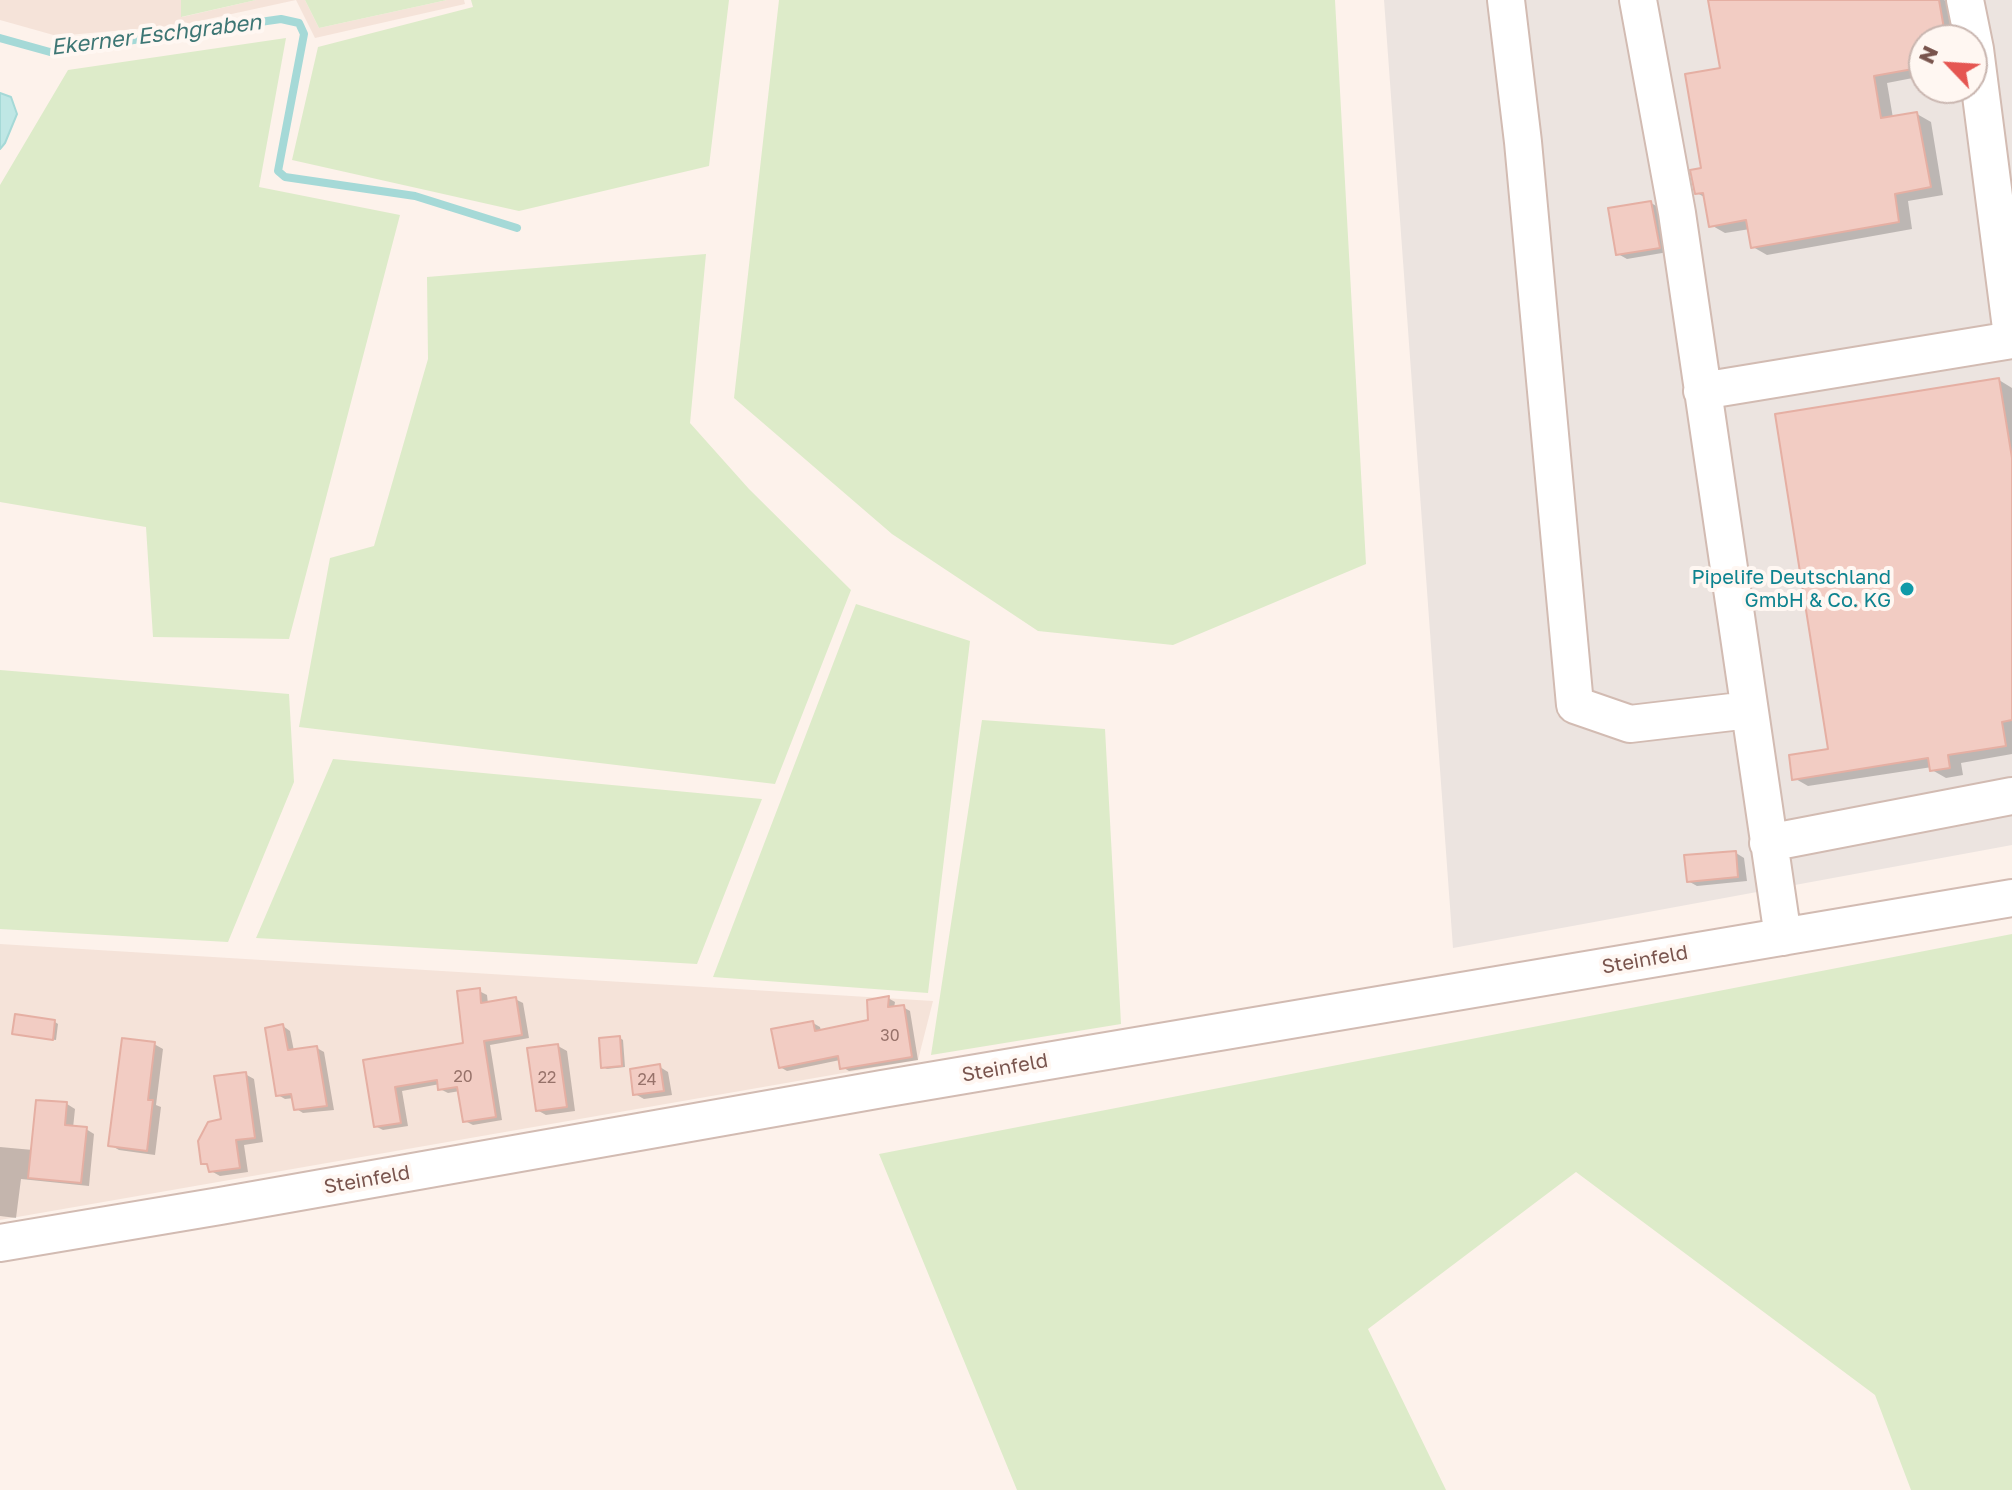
<!DOCTYPE html>
<style>
body{margin:0}
#map{position:relative;width:2012px;height:1490px;overflow:hidden;background:#fdf2eb;font-family:"Golos Text",sans-serif}
canvas{display:block}
.north{position:absolute;left:1908px;top:24px;width:80px;height:80px;box-sizing:border-box;background:#fff7f2;border:2px solid #c9b6b0;border-radius:50%;rotate:295deg;font-size:22px;font-weight:700;line-height:32px;text-align:center;color:#79544d}
.north::after{content:'';display:block;margin:auto;width:28px;height:36px;background:#e55652;clip-path:polygon(50% 0,100% 100%,50% 72%,0 100%)}
</style>
<div id="map">
<canvas width="2012" height="1490"></canvas>
<div class="north">N</div>
</div>
<script>
const g = document.querySelector('canvas').getContext('2d');
g.lineJoin = 'round';
function fillPath(path, color) { g.fillStyle = color; g.fill(path, 'evenodd'); }
const shape = rows => new Path2D(rows.map(r => 'M' + r).join(''));
function trace(path, color, width, dash) { g.strokeStyle = color; g.lineWidth = width; g.lineCap = dash ? 'butt' : 'round'; g.setLineDash(dash || []); g.stroke(path); }
function label(font, color, halo, rows, align = 'center') {
  g.font = font + ' "Golos Text",sans-serif'; g.lineWidth = 8; g.setLineDash([]); g.textBaseline = 'middle'; g.strokeStyle = halo; g.fillStyle = color; for (const [text, x, y, turn = 0] of rows) {
    g.save(); g.translate(x, y); g.rotate((+turn || 0) * Math.PI / 180); g.textAlign = isNaN(turn) ? turn : align; if (halo) g.strokeText(text, 0, 0); g.fillText(text, 0, 0); g.restore();
  }
}
const residential = shape([
 [0,0,181,0,182,17,256,0,305,0,319,28,447,0,464,0,465,4,315,38,296,0,181,25,57,36,0,20],
 [0,944,933,1001,918,1060,0,1220]
]);
const industrial = shape([
 [1384,0,2012,0,2012,845,1453,948],
 [1924,40,1972,40,1972,88,1924,88]
]);
const green = shape([
 [181,0,256,0,181,17],
 [305,0,447,0,319,28],
 [471,0,729,0,709,166,519,211,292,160,318,47,473,7],
 [779,0,1335,0,1366,564,1173,645,1038,631,892,534,734,398],
 [286,38,259,187,400,215,289,639,153,637,146,527,0,502,0,185,68,70],
 [706,254,690,423,749,489,851,590,775,784,299,727,330,558,374,546,428,359,427,277],
 [856,604,970,641,928,993,713,977],
 [0,670,289,694,294,782,228,942,0,929],
 [982,720,1105,729,1121,1024,931,1055],
 [333,759,762,799,697,964,256,938],
 [2012,934,2012,1490,1911,1490,1875,1395,1576,1172,1368,1329,1446,1490,1017,1490,879,1154]
]);
const water = shape([
 [0,93,11,97,17,114,5,143,0,149,0,93]
]);
const shadow = shape([
 [1710,0,1944,0,1951,4,1957,40,1924,40,1924,80,1918,77,1887,83,1893,118,1917,114,1931,122,1943,195,1908,201,1912,229,1767,255,1753,247,1750,229,1725,233,1711,225,1706,198,1697,193,1723,70],
 [1651,203,1660,208,1668,252,1627,259,1618,254],
 [1999,380,2012,388,2012,754,1961,763,1963,775,1946,778,1932,770,1932,767,1808,786,1794,778,1830,750],
 [1736,853,1744,858,1747,881,1697,886,1688,881],
 [479,991,487,995,488,1004,515,999,523,1003,529,1038,490,1045,502,1120,473,1125,465,1121,460,1091,448,1093,440,1089,440,1084,402,1091,408,1126,383,1130,375,1126,365,1061,465,1044],
 [888,998,895,1002,894,1008,903,1007,910,1011,918,1060,849,1071,842,1067,840,1060,787,1071,780,1067,813,1023,820,1027,821,1031,870,1022],
 [55,1022,58,1024,56,1040,18,1035,14,1033],
 [283,1026,290,1031,294,1051,317,1048,324,1052,334,1110,303,1113,295,1108,294,1098,285,1099,278,1095],
 [620,1038,623,1040,625,1067,607,1069,603,1067],
 [154,1044,163,1049,156,1105,161,1107,155,1155,119,1150,110,1145],
 [558,1046,567,1051,575,1111,546,1115,537,1110],
 [660,1067,668,1072,672,1095,644,1099,635,1094],
 [245,1074,254,1079,263,1142,244,1145,248,1172,220,1176,211,1171,210,1167,203,1163],
 [67,1104,75,1109,73,1128,86,1129,94,1134,89,1186,21,1179,16,1218,0,1216,0,1147,33,1150]
]);
const stream = shape([
 [0,38,50,52,281,19,299,23,304,34,278,171,285,177,415,196,517,228]
]);
const building = shape([
 [1708,0,1939,0,1946,40,1924,40,1924,67,1874,76,1881,118,1917,112,1931,187,1895,194,1899,222,1751,248,1746,220,1709,227,1703,193,1695,194,1690,170,1701,168,1685,74,1720,68,1708,0],
 [1651,201,1660,248,1616,255,1608,208,1651,201],
 [1999,378,2012,458,2012,720,2002,722,2006,746,1948,755,1950,768,1930,771,1928,758,1792,780,1789,755,1828,749,1775,414,1999,378],
 [1736,851,1738,877,1687,882,1684,855,1736,851],
 [480,988,481,1003,516,997,522,1035,484,1041,496,1117,463,1122,457,1087,438,1090,437,1080,395,1087,401,1123,374,1127,363,1060,463,1043,457,991,480,988],
 [889,996,888,1007,904,1005,912,1057,840,1069,838,1056,779,1068,771,1029,813,1021,815,1031,868,1020,867,1000,889,996],
 [15,1014,55,1020,53,1040,12,1034,15,1014],
 [283,1024,288,1050,317,1046,327,1106,294,1110,291,1094,276,1096,265,1028,283,1024],
 [620,1036,622,1066,601,1068,599,1038,620,1036],
 [122,1038,155,1042,148,1100,153,1100,147,1151,108,1146,122,1038],
 [558,1044,567,1107,536,1111,527,1048,558,1044],
 [660,1064,664,1091,633,1095,630,1069,660,1064],
 [246,1072,255,1138,236,1140,240,1168,209,1172,207,1164,201,1164,198,1141,208,1122,221,1119,214,1076,246,1072],
 [36,1100,67,1102,65,1125,87,1127,81,1183,28,1178,36,1100]
]);
const minor = shape([
 [1506,0,1523,142,1575,705,1630,724,1749,710],
 [1638,0,1677,213,1783,937],
 [1965,0,1975,49,2012,336],
 [1702,391,2012,340],
 [1768,843,2012,796],
 [0,1243,220,1206,882,1089,2012,898]
]);
const markers = [
 [1907,589,8,"#0f9aa8"]
];
const numberNames = [
 ["30",890,1036],
 ["20",463,1077],
 ["22",547,1078],
 ["24",647,1080]
];
const cultureNames = [
 ["Pipelife Deutschland",1891,578],
 ["GmbH & Co. KG",1891,601]
];
const streetNames = [
 ["Steinfeld",1645,960,-10],
 ["Steinfeld",1005,1068,-10],
 ["Steinfeld",367,1180,-10]
];
const waterNames = [
 ["Ekerner Eschgraben",156,35,-7]
];
fillPath(residential, '#f5e3d9');
fillPath(industrial, '#ece4e0');
fillPath(green, '#ddebc9');
fillPath(water, '#bfe7e5');
trace(water, '#a5d9d7', 2);
fillPath(shadow, '#0003');
trace(stream, '#a5d9d7', 8);
fillPath(building, '#f2ccc3');
trace(building, '#e5afa3', 2);
trace(minor, '#d2bbb2', 40);
trace(minor, '#fff', 36);
for (const [x, y, r, color] of markers) { const dot = new Path2D(); dot.arc(x, y, r, 0, 2 * Math.PI); g.fillStyle = color; g.fill(dot); trace(dot, '#fff7f2', 3); }
label('16px', '#97726a', null, numberNames);
label('20px', '#0d838f', '#fff7f2', cultureNames, 'right');
label('20px', '#79544d', '#fff7f2', streetNames);
label('italic 22px', '#3d7674', '#fff7f2', waterNames);
</script>
